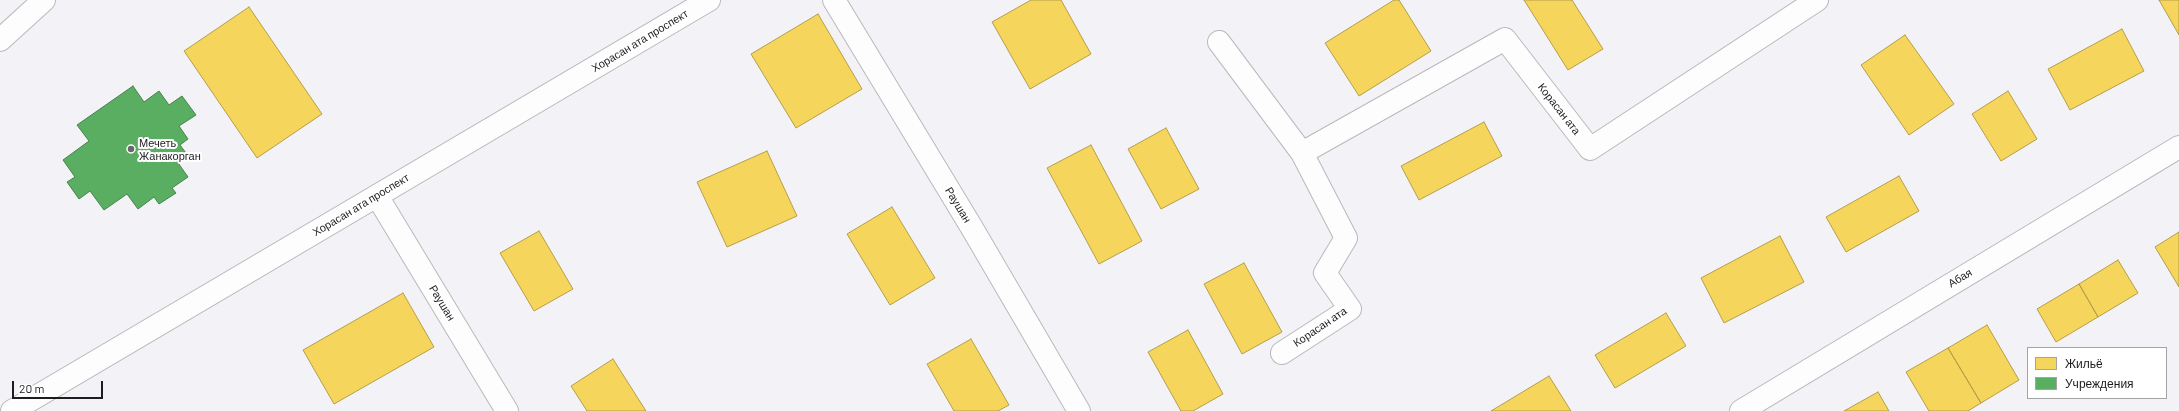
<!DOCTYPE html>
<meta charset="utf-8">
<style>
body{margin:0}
#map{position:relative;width:2179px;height:411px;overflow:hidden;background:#f3f3f7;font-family:Barlow,sans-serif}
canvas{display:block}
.legend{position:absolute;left:2027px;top:347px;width:140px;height:52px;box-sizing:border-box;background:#fff;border:1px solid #a5a4a5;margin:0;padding:5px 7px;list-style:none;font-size:12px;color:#1d1c1f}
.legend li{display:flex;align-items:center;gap:8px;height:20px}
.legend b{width:20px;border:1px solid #a5a4a5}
.scale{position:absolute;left:12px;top:381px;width:91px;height:18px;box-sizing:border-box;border:2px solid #1d1c1f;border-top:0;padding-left:5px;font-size:12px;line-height:14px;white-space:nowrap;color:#1d1c1f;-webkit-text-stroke:3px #fff;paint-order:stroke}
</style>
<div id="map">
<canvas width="2179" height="411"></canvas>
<ul class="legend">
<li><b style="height:11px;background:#f6d55c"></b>Жильё</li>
<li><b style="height:11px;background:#5aae61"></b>Учреждения</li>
</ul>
<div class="scale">20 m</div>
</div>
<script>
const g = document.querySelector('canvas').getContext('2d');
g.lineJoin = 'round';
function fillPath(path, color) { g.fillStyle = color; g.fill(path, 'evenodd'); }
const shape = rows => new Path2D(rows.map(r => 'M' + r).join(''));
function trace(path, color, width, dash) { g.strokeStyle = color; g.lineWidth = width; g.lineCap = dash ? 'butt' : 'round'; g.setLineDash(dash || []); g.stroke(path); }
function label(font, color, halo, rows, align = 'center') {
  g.font = font + ' Barlow,sans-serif'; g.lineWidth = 4; g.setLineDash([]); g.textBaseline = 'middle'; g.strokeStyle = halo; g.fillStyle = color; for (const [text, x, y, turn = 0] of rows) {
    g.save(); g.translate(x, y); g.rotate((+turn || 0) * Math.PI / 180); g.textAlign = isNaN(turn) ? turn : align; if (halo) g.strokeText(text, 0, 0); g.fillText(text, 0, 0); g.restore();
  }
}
const homes = shape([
 [1031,0,1061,0,1091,54,1030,89,992,22,1031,0],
 [1394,0,1399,0,1431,51,1359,96,1325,43,1394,0],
 [1524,0,1572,0,1603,49,1568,70,1524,0],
 [2159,0,2179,0,2179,35,2159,0],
 [249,7,322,114,257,158,184,51,249,7],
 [818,14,862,89,796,128,751,54,818,14],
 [2122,29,2144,71,2070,110,2048,69,2122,29],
 [1905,35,1954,104,1909,135,1861,65,1905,35],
 [2008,91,2037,139,2001,161,1972,114,2008,91],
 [1484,122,1502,156,1419,200,1401,166,1484,122],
 [1166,128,1199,189,1161,209,1128,149,1166,128],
 [1091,145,1142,241,1099,264,1047,168,1091,145],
 [767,151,797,216,727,247,697,182,767,151],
 [1899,176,1919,211,1846,252,1826,217,1899,176],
 [892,207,935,278,890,305,847,234,892,207],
 [539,231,573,289,534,311,500,253,539,231],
 [2179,232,2179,287,2155,247,2179,232],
 [1780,236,1804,282,1724,323,1701,278,1780,236],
 [2118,260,2138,293,2098,317,2079,284,2118,260],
 [1244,263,1282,332,1242,354,1204,284,1244,263],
 [2079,284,2098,317,2056,342,2037,309,2079,284],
 [403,293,434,347,334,404,303,350,403,293],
 [1666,313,1686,346,1615,388,1595,355,1666,313],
 [1987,325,2019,380,1981,403,1948,348,1987,325],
 [1188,330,1223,394,1193,411,1181,411,1148,352,1188,330],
 [971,339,1009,405,998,411,954,411,927,364,971,339],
 [1948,348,1981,403,1968,411,1929,411,1906,372,1948,348],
 [613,359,646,411,587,411,571,386,613,359],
 [1549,376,1571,411,1491,411,1549,376],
 [1878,392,1889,411,1844,411,1878,392]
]);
const public = shape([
 [133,86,144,102,159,91,169,105,182,96,196,115,179,126,188,139,180,145,186,153,176,160,188,177,172,188,176,193,159,204,154,197,138,209,127,194,104,210,90,191,79,199,67,182,75,177,63,160,89,141,77,125,133,86]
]);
const minor = shape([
 [834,0,972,228,1079,411],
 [0,40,44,0],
 [1219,42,1302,153],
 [377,196,507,411],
 [1282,353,1350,309,1325,273,1346,238,1302,153,1505,39,1590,149,1817,0],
 [1741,411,2179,147]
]);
const secondary = shape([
 [12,411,709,0]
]);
const markers = [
 [131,149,4,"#68676b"]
];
const streetNames = [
 ["Хорасан ата проспект",640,41,-31],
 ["Корасан ата",1559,109,52],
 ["Хорасан ата проспект",361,205,-31],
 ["Раушан",958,205,59],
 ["Абая",1960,278,-31],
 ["Раушан",442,303,59],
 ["Корасан ата",1320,327,-34]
];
const poiNames = [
 ["Мечеть",139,143],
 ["Жанакорган",139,156]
];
fillPath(homes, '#f6d55c');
trace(homes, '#b59e4a', 1);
fillPath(public, '#5aae61');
trace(public, '#48824d', 1);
trace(minor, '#b9b9bc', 24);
trace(secondary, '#b9b9bc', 24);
trace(minor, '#fdfdfe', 22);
trace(secondary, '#fdfdfe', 22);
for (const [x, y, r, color] of markers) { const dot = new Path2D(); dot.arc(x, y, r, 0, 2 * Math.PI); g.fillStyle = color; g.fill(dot); trace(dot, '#fff', 1.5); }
label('11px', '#1d1c1f', '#fff', streetNames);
label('11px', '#1d1c1f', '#fff', poiNames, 'left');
</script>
